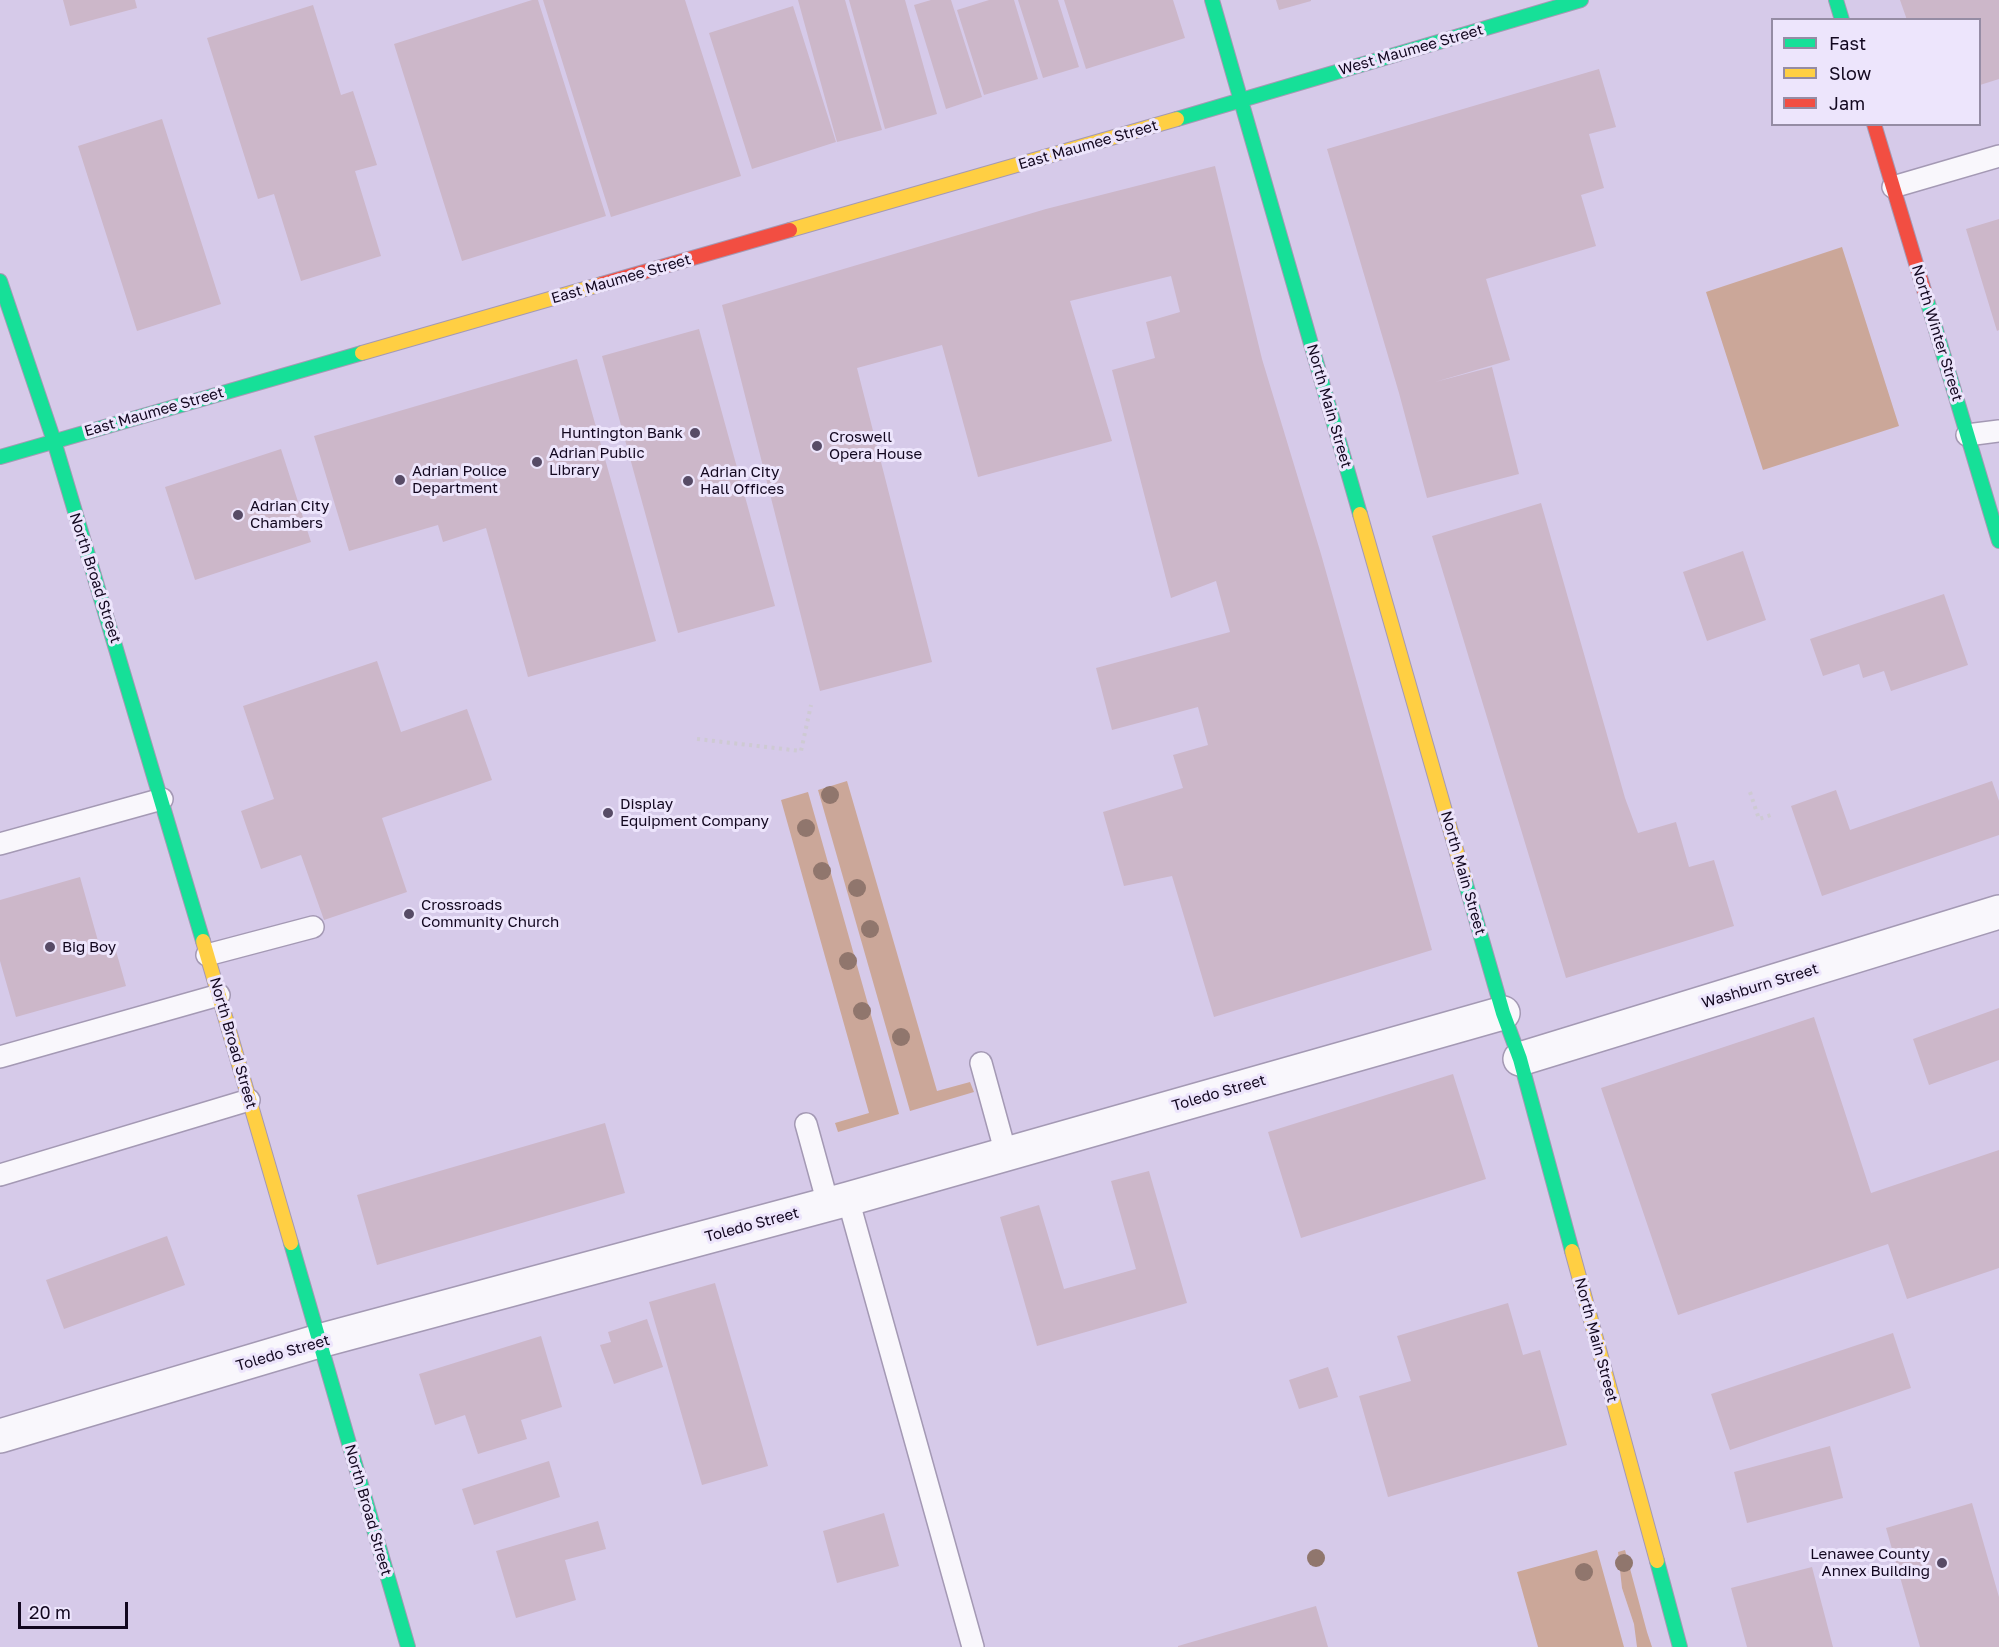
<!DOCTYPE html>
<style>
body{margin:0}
#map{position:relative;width:1999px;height:1647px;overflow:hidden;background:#d6cae9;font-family:"Golos Text",sans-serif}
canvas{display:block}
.legend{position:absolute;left:1771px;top:18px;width:210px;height:108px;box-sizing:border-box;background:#ede5fc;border:2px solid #958ca4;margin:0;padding:8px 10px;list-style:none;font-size:18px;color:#12071f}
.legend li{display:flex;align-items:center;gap:12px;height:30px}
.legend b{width:30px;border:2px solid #958ca4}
.scale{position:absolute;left:18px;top:1602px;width:110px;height:27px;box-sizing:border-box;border:3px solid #12071f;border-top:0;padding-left:8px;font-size:18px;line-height:21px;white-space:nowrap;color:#12071f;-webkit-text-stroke:4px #ede5fc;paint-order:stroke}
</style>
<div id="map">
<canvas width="1999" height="1647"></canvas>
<ul class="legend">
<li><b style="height:8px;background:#16e098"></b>Fast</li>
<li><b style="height:8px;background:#ffcf43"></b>Slow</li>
<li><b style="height:8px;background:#f24e42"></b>Jam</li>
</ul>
<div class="scale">20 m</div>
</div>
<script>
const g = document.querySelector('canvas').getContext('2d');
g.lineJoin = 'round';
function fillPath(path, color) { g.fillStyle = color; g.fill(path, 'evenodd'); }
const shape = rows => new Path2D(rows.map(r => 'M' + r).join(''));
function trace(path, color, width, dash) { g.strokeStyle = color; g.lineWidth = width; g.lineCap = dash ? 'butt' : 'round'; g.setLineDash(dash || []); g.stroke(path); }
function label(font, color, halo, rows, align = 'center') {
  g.font = font + ' "Golos Text",sans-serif'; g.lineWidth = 6; g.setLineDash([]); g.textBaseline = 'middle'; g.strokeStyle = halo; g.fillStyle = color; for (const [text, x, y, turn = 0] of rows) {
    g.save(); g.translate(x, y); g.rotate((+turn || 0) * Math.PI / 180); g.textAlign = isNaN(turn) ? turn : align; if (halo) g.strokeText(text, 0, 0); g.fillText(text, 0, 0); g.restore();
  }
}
const green = shape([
 [1842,247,1899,426,1763,470,1706,292],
 [847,781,937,1091,970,1082,974,1092,910,1111,818,790],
 [808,792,899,1114,838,1132,835,1123,869,1113,781,800],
 [1597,1550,1624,1647,1538,1647,1517,1572],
 [1625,1550,1647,1632,1652,1647,1637,1647,1634,1624,1622,1588,1618,1552]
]);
const building = shape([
 [63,0,135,0,137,8,70,26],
 [532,0,538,0,606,216,462,261,394,44],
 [543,0,685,0,741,176,611,217],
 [798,0,845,0,882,130,837,142],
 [849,0,905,0,937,114,885,129],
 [931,0,951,0,982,97,946,109,914,5],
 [989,0,1014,0,1038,79,984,95,957,10],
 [1018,0,1058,0,1079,67,1043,78],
 [1064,0,1173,0,1185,38,1086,69],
 [1276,0,1311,0,1311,1,1279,10],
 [1900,0,1999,0,1999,79,1980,85,1980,20,1907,20],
 [313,5,341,95,353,91,377,165,355,171,381,256,301,281,274,194,258,199,207,38],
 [793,6,836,142,752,169,709,33],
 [1599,69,1616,127,1589,134,1604,188,1581,195,1596,246,1486,279,1510,360,1435,382,1492,367,1519,474,1427,498,1399,393,1327,149],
 [162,119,221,304,137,331,78,146],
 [1215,166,1262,359,1321,554,1432,950,1214,1017,1172,876,1124,886,1103,812,1183,788,1173,755,1208,745,1198,707,1112,730,1096,668,1230,632,1216,581,1171,598,1112,370,1155,358,1146,322,1180,312,1171,276,1070,301,1112,441,978,477,942,345,857,368,932,662,820,691,722,305,1046,209],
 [1999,219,1999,330,1997,331,1966,229],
 [699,329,775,606,678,633,602,356],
 [577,359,656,641,528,677,486,528,443,542,438,525,349,551,314,436],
 [281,449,311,542,195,580,165,487],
 [1541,503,1625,798,1638,833,1676,822,1689,867,1714,860,1734,926,1566,978,1432,536],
 [1743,551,1766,620,1707,641,1683,572],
 [1944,594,1968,665,1891,691,1884,671,1863,678,1859,664,1823,676,1810,639],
 [377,661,401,732,467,709,492,780,382,818,407,892,324,920,301,855,261,869,241,811,274,799,243,706],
 [1992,781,1999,801,1999,835,1822,896,1791,806,1836,790,1850,830],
 [80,877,100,948,114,944,126,986,16,1017,0,961,0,900],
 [1999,1008,1999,1060,1929,1085,1913,1039],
 [1814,1017,1871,1193,1999,1150,1999,1268,1907,1299,1888,1244,1678,1315,1601,1088],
 [1453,1074,1486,1179,1301,1238,1268,1132],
 [605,1123,625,1193,377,1265,357,1195],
 [1149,1171,1187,1303,1037,1346,1000,1217,1039,1205,1064,1289,1136,1269,1111,1181],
 [167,1236,185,1285,64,1329,46,1280],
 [715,1283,768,1466,702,1485,649,1302],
 [1508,1303,1523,1355,1540,1350,1567,1445,1388,1497,1359,1396,1411,1381,1397,1336],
 [647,1319,663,1367,614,1384,600,1345,611,1342,608,1332],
 [1893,1333,1911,1388,1730,1450,1711,1394],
 [541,1336,562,1407,521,1420,527,1439,478,1454,465,1415,435,1425,419,1374],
 [1328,1367,1338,1397,1299,1409,1289,1380],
 [1830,1446,1843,1498,1747,1523,1734,1472],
 [549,1461,560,1497,474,1525,462,1489],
 [1972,1503,1999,1597,1999,1647,1920,1647,1886,1528],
 [884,1513,899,1566,837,1583,823,1531],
 [598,1521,606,1549,565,1560,576,1600,516,1618,496,1551],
 [1812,1567,1833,1647,1747,1647,1731,1588],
 [1316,1606,1328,1647,1178,1647,1178,1646]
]);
const path = shape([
 [697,739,801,751,811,705],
 [1750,792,1759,819,1771,815]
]);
const lane = shape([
 [1893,187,1999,156],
 [1967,435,1999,431],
 [0,844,162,799],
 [207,955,313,927],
 [0,1057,219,995],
 [981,1063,1006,1154],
 [806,1124,828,1204],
 [0,1175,249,1100],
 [848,1199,973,1647]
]);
const street = shape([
 [1520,1059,1999,912],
 [0,1436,319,1341,848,1199,1503,1013]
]);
const fast = shape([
 [1212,0,1360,514],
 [1836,0,1842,20],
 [1177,119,1581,0],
 [0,281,54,441,203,941],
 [1927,300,1999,541],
 [0,457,362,353],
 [1465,881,1503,1013,1520,1059,1572,1251],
 [291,1243,408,1647],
 [1657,1561,1680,1647]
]);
const slow = shape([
 [790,230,1177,119],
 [362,353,602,284],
 [1360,514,1465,881],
 [203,941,291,1243],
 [1572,1251,1657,1561]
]);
const jam = shape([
 [1874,124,1927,300],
 [602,284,790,230]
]);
const trees = [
 [830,795],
 [806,828],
 [822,871],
 [857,888],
 [870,929],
 [848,961],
 [862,1011],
 [901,1037],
 [1316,1558],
 [1624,1563],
 [1584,1572]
];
const markers = [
 [695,433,6,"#574b66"],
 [817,446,6,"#574b66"],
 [537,462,6,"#574b66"],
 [400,480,6,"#574b66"],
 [688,481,6,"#574b66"],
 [238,515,6,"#574b66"],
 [608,813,6,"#574b66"],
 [409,914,6,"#574b66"],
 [50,947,6,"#574b66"],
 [1942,1563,6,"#574b66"]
];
const streetNames = [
 ["West Maumee Street",1411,50,-16],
 ["East Maumee Street",1088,145,-16],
 ["East Maumee Street",621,279,-16],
 ["North Winter Street",1937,333,73],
 ["North Main Street",1329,406,74],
 ["East Maumee Street",154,412,-16],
 ["North Broad Street",95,578,72],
 ["North Main Street",1463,873,74],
 ["Washburn Street",1760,986,-17],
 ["North Broad Street",233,1043,74],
 ["Toledo Street",1219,1093,-16],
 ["Toledo Street",752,1225,-15],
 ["North Main Street",1596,1340,75],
 ["Toledo Street",283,1353,-16],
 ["North Broad Street",368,1510,74]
];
const poiNames = [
 ["Huntington Bank",683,433,"right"],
 ["Croswell",829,437],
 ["Opera House",829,454],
 ["Adrian Public",549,453],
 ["Library",549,470],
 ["Adrian Police",412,471],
 ["Department",412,488],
 ["Adrian City",700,472],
 ["Hall Offices",700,489],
 ["Adrian City",250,506],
 ["Chambers",250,523],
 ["Display",620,804],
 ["Equipment Company",620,821],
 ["Crossroads",421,905],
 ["Community Church",421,922],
 ["Big Boy",62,947],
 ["Lenawee County",1930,1554,"right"],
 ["Annex Building",1930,1571,"right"]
];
fillPath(green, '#cba799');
fillPath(building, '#ccb7c9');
trace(lane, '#a499b4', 24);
trace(street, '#a499b4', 36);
trace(fast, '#a499b4', 16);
trace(slow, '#a499b4', 16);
trace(jam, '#a499b4', 16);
trace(path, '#cecad3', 4, [3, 4.5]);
trace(lane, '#f9f7fc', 21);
trace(street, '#f9f7fc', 33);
trace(fast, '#16e098', 14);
trace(slow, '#ffcf43', 14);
trace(jam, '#f24e42', 14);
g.fillStyle = '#90766d';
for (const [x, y] of trees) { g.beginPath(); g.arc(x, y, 9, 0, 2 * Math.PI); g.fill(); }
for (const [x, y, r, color] of markers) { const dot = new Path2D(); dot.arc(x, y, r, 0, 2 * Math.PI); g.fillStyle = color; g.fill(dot); trace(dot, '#ede5fc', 2); }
label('15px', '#12071f', '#ede5fc', streetNames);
label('15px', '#12071f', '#ede5fc', poiNames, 'left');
</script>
